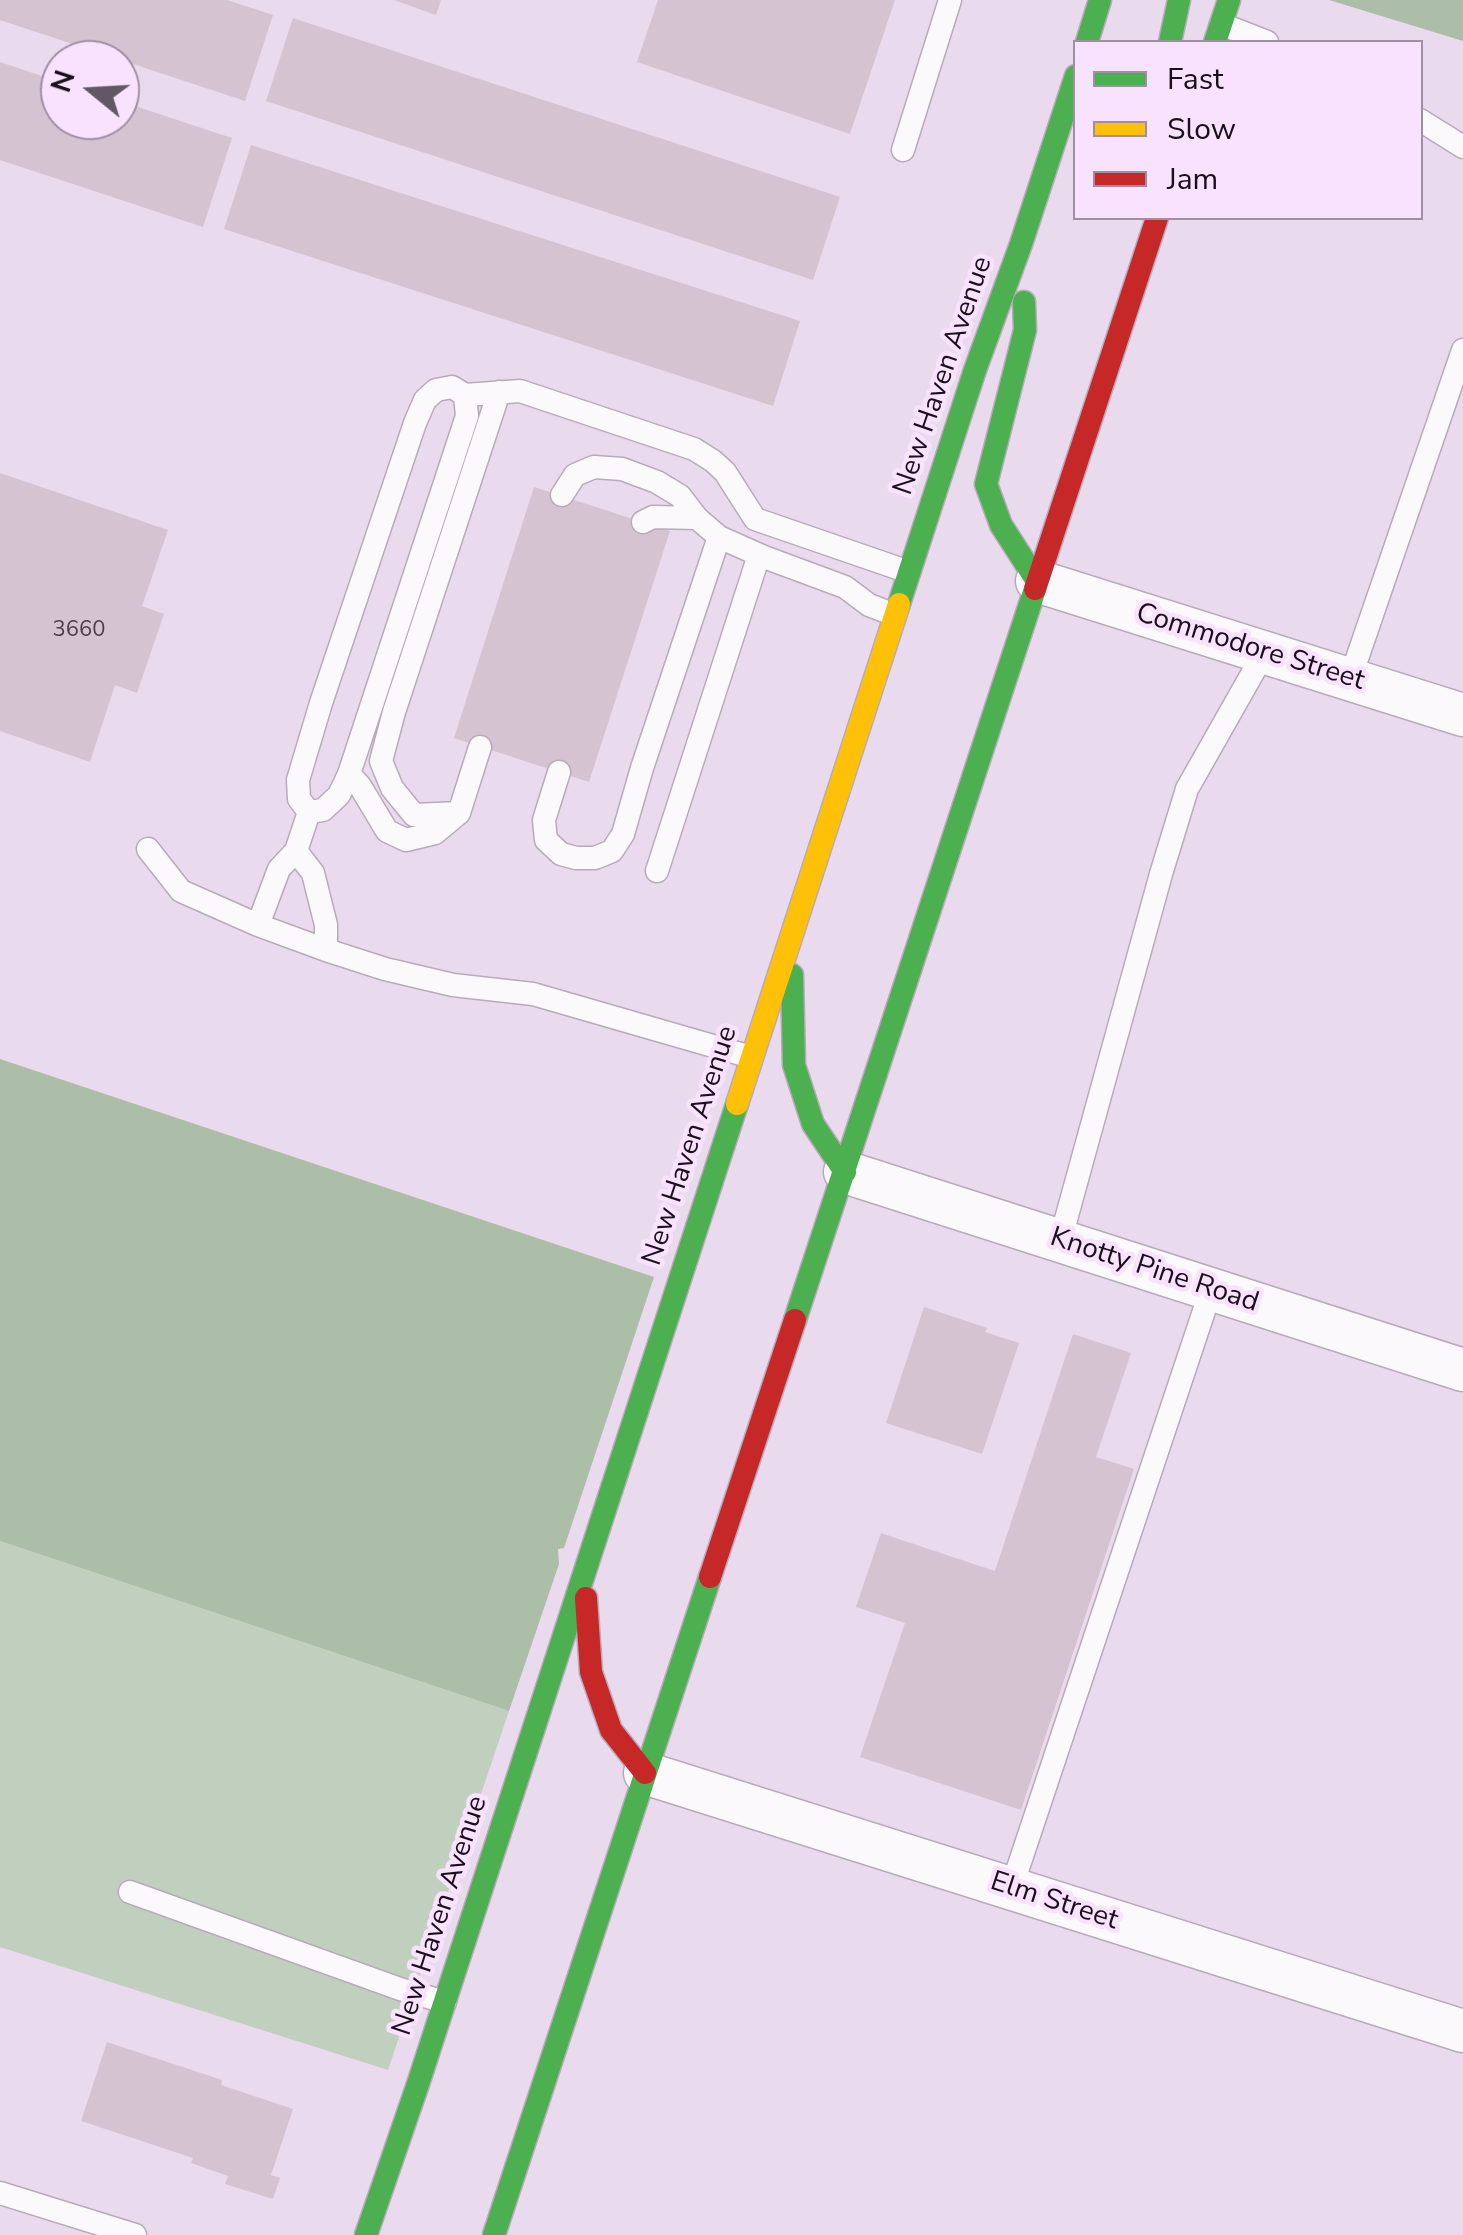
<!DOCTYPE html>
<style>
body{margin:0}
#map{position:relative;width:1463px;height:2235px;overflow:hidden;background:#eadaed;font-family:"Nunito Sans",sans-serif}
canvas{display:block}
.legend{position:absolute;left:1073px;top:40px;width:350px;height:180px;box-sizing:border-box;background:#f9e2fe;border:2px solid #a08ea4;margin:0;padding:12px 18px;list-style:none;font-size:30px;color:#1a101c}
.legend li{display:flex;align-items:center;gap:20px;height:50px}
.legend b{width:50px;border:2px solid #a08ea4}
.north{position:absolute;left:40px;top:40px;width:100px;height:100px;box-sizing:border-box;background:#f9e2fe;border:2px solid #a08ea4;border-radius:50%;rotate:288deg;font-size:28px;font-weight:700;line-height:40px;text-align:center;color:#1a101c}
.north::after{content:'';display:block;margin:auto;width:35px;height:45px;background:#635765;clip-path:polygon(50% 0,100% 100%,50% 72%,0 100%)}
</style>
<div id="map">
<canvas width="1463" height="2235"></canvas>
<ul class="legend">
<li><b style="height:12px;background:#4caf50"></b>Fast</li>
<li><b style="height:12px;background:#ffc107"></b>Slow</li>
<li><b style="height:12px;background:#c62828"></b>Jam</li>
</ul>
<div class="north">N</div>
</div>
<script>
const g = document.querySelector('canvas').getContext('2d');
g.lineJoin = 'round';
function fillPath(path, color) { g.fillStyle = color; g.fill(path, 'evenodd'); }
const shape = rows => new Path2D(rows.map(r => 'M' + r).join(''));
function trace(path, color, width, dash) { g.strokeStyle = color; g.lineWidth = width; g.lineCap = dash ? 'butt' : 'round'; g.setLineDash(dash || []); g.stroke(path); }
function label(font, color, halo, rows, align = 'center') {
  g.font = font + ' "Nunito Sans",sans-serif'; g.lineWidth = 9; g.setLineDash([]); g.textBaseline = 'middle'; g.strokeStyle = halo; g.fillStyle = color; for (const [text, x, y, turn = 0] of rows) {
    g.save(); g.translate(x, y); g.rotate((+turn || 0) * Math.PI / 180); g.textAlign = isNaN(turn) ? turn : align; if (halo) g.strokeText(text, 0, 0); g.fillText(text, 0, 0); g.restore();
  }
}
const green = shape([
 [0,1541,509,1711,388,2070,0,1947]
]);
const forest = shape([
 [1329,0,1463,0,1463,41],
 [0,1059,654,1277,564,1548,558,1549,559,1564,509,1711,0,1541]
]);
const building = shape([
 [0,0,227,0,273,15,245,101,0,20],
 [394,0,441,0,436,15],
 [658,0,895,0,850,134,637,62],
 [293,18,840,197,813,280,266,101],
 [0,62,60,82,60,120,120,120,120,101,232,138,203,227,0,160],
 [251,145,800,321,773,406,224,229],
 [0,473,168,530,142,606,164,614,137,693,115,685,90,762,0,731],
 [534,487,670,531,589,782,454,738],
 [924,1307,987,1328,985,1332,1019,1343,982,1454,886,1423],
 [1073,1334,1131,1353,1096,1457,1134,1469,1021,1810,860,1757,905,1623,856,1607,881,1533,995,1571],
 [107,2042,222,2080,221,2085,293,2109,271,2175,280,2178,273,2199,225,2184,228,2176,191,2163,193,2158,81,2121]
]);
const lane = shape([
 [1221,24,1267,42],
 [1420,120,1463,147],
 [903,150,950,0],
 [465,395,520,391,694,449,713,461,725,472,755,519,909,572],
 [562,495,575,475,594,467,622,469,657,482,680,496,697,518,719,537,764,557,845,587,869,605,895,615],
 [643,522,653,517,697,518],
 [1350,679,1463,350],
 [559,772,544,820,546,840,561,854,576,858,595,858,612,851,623,834,642,768,719,537],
 [309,812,299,799,298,780,321,703,415,423,425,400,436,390,452,387,465,395,467,416,349,774],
 [459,813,414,815,392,788,381,761,394,712,499,392],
 [148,849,181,891,258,925,326,950,385,969,453,985,533,994,751,1057],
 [296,851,309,812,323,810,339,795,349,774,360,786,387,831,406,840,435,833,459,813,480,747],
 [657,871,759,555],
 [258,925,279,869,296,851,313,873,326,925,326,950],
 [1060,1241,1161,874,1187,789,1264,653],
 [1011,1889,1211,1290],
 [130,1892,400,1989,445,2002],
 [0,2193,135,2235]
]);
const street = shape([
 [1037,581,1463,715],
 [845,1172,1463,1370],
 [645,1773,1463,2031]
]);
const fast = shape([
 [1087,42,1100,0],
 [1170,42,1179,0],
 [1215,42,1229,0],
 [1024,302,1025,330,986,484,1001,525,1037,581],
 [899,604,975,370,1021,244,1076,76],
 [792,975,794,1065,813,1124,845,1172],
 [795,1320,1035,589],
 [366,2235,418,2084,737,1104],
 [494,2235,710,1577]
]);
const slow = shape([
 [737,1104,899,604]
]);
const jam = shape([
 [1035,589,1157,218],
 [710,1577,795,1320],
 [586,1598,591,1672,611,1730,645,1773]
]);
const numberNames = [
 ["3660",79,631]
];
const streetNames = [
 ["New Haven Avenue",944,376,-71],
 ["Commodore Street",1250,648,17],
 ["New Haven Avenue",691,1146,-72],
 ["Knotty Pine Road",1154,1271,18],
 ["Elm Street",1054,1902,18],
 ["New Haven Avenue",441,1916,-72]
];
fillPath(green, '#c1d0be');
fillPath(forest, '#acbea8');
fillPath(building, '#d5c3d2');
trace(lane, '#b7abba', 25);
trace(street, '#b7abba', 45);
trace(fast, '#b7abba', 25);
trace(slow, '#b7abba', 25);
trace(jam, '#b7abba', 25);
trace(lane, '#fcf9fc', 22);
trace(street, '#fcf9fc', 42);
trace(fast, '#4caf50', 22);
trace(slow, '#ffc107', 22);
trace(jam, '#c62828', 22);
label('22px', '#4c404c', null, numberNames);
label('28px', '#1a101c', '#f9e2fe', streetNames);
</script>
